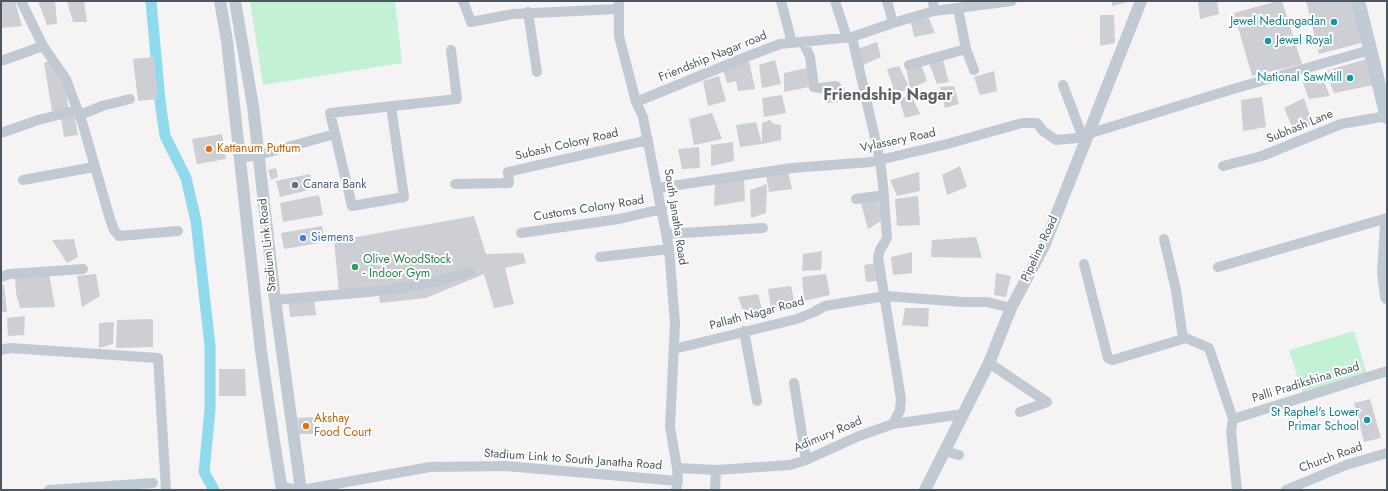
<!DOCTYPE html>
<style>
body{margin:0}
#map{position:relative;width:1388px;height:491px;overflow:hidden;background:#f5f3f3;font-family:Jost,sans-serif}
canvas{display:block}
.frame{position:absolute;inset:0;border:2px solid #4a5661;pointer-events:none}
</style>
<div id="map">
<canvas width="1388" height="491"></canvas>
<div class="frame"></div>
</div>
<script>
const g = document.querySelector('canvas').getContext('2d');
g.lineJoin = 'round';
function fillPath(path, color) { g.fillStyle = color; g.fill(path, 'evenodd'); }
const shape = rows => new Path2D(rows.map(r => 'M' + r).join(''));
function trace(path, color, width, dash) { g.strokeStyle = color; g.lineWidth = width; g.lineCap = dash ? 'butt' : 'round'; g.setLineDash(dash || []); g.stroke(path); }
function label(font, color, halo, rows, align = 'center') {
  g.font = font + ' Jost,sans-serif'; g.lineWidth = 4; g.setLineDash([]); g.textBaseline = 'middle'; g.strokeStyle = halo; g.fillStyle = color; for (const [text, x, y, turn = 0] of rows) {
    g.save(); g.translate(x, y); g.rotate((+turn || 0) * Math.PI / 180); g.textAlign = isNaN(turn) ? turn : align; if (halo) g.strokeText(text, 0, 0); g.fillText(text, 0, 0); g.restore();
  }
}
const green = shape([
 [250,1,395,1,402,63,263,85],
 [1354,331,1367,374,1303,394,1289,350]
]);
const canal = shape([
 [151,1,160,101,165,136,186,178,196,221,210,346,210,410,204,472,214,490]
]);
const building = shape([
 [1,1,15,1,22,26,1,28],
 [38,1,55,1,57,24,47,25],
 [67,1,84,1,87,22,73,22],
 [1112,1,1128,1,1128,2,1112,6],
 [1198,1,1217,1,1219,14,1200,19],
 [1278,1,1282,1,1302,64,1252,76,1234,13],
 [1306,1,1351,1,1365,42,1319,54],
 [1100,15,1114,15,1115,43,1100,46],
 [929,18,935,33,914,37,911,22],
 [877,42,881,57,863,65,857,49],
 [154,57,158,99,138,101,133,59],
 [942,57,949,82,937,84,929,63],
 [1367,59,1374,85,1334,93,1325,71],
 [51,60,64,79,69,110,52,111,44,63],
 [775,60,781,84,762,88,759,65],
 [749,61,755,89,738,91,736,81,727,83,723,70],
 [921,64,927,81,910,89,906,67],
 [899,66,910,89,895,93,887,69],
 [807,68,809,87,784,92,784,73],
 [994,71,997,91,980,95,974,77],
 [719,76,726,101,708,106,703,81],
 [1323,80,1330,96,1309,99,1303,83],
 [954,86,959,104,945,108,940,87],
 [844,87,849,101,827,103,823,90],
 [782,95,786,113,764,117,762,98],
 [911,95,920,114,905,118,899,99],
 [1262,97,1266,127,1243,131,1241,100],
 [1304,98,1313,125,1294,131,1284,108],
 [712,113,722,139,694,145,689,119],
 [74,115,78,135,64,137,61,118],
 [770,120,774,124,781,125,781,140,762,144,740,147,736,125,756,122,762,144,762,123],
 [222,134,226,159,197,164,192,139],
 [733,142,734,161,711,166,711,145],
 [699,147,700,168,682,169,678,149],
 [960,166,967,187,947,195,942,175],
 [276,168,278,177,271,180,268,170],
 [788,171,792,189,769,192,766,175],
 [919,172,920,191,897,196,890,180],
 [310,174,313,189,280,197,276,181],
 [744,179,745,201,714,206,715,184],
 [767,184,766,213,751,218,750,190],
 [319,195,323,215,283,222,280,203],
 [918,196,920,225,897,226,895,199],
 [879,200,881,221,868,229,861,203],
 [474,216,486,254,523,253,526,263,505,268,514,304,494,308,484,274,426,298,380,303,378,288,339,292,334,241],
 [322,226,325,242,284,249,281,233],
 [976,237,982,258,931,257,932,240],
 [74,239,78,257,67,263,52,240],
 [822,251,821,270,802,271,803,254],
 [912,252,912,273,893,275,891,257],
 [875,263,878,281,866,282,864,265],
 [49,273,55,307,20,308,16,293,15,278],
 [996,273,1011,276,1006,297,994,295],
 [96,274,100,296,82,307,77,276],
 [826,274,830,295,804,301,802,277],
 [1,285,4,285,7,312,1,312],
 [791,286,795,306,771,309,768,289],
 [758,294,764,316,747,321,738,297],
 [314,297,316,315,290,317,288,299],
 [905,308,929,308,928,327,902,325],
 [25,316,24,335,8,336,7,318],
 [153,319,153,347,116,348,117,320],
 [114,322,113,344,99,348,99,323],
 [219,369,245,369,246,396,219,396],
 [1370,399,1381,438,1364,442,1354,403],
 [313,417,314,434,299,434,298,418]
]);
const minor = shape([
 [463,1,471,22,513,14,618,9],
 [619,1,619,36,636,102,643,117,669,249,675,323,670,427,677,468,678,481,676,490],
 [781,1,792,43],
 [835,1,847,38],
 [887,1,893,23],
 [933,1,934,11],
 [958,8,966,49,974,70],
 [528,12,537,72],
 [852,37,880,160,883,185,887,238,880,250,878,257,901,399,900,410,893,424],
 [803,42,810,57,814,87,820,88,836,86],
 [43,46,66,79,83,125,110,219,114,230,119,236,178,231],
 [1,61,43,46,21,1],
 [909,65,966,49],
 [1063,85,1083,138],
 [636,102,746,57,780,44,852,37,893,23,934,11,1012,1],
 [80,115,102,106,130,99],
 [1,133,38,120,78,110],
 [335,134,352,206,404,197,391,106],
 [1088,134,1233,89,1370,50],
 [240,158,258,155,335,134,330,113,457,99,451,50],
 [1223,166,1262,156,1341,124,1387,116],
 [23,180,94,167],
 [455,184,509,183,508,172,648,140],
 [658,188,792,168,871,162,947,144,1022,123,1037,123,1043,131,1056,140,1087,137],
 [856,199,884,195],
 [521,233,619,219,662,209],
 [667,234,763,228],
 [1164,239,1176,290,1183,338],
 [600,257,669,249],
 [1084,264,1108,358,1113,360,1186,338,1209,348,1233,419,1231,431,1237,490],
 [1218,267,1387,218],
 [1,277,10,274,83,269],
 [275,300,369,292,422,285,470,272],
 [744,331,757,401],
 [674,349,797,319,814,312,825,306,885,296,963,302,987,302,1011,308],
 [1,350,10,348,158,358,166,490],
 [989,363,1047,402,1020,412],
 [794,383,806,460],
 [1233,419,1387,371],
 [944,451,959,455],
 [677,468,716,470,790,465,806,460,859,436,893,424,963,414],
 [282,487,300,490],
 [49,490,153,483],
 [302,490,430,467,506,466,678,481],
 [715,490,716,470],
 [1286,490,1346,465,1387,453]
]);
const tertiary = shape([
 [220,1,227,41,261,351,274,441,282,490],
 [235,1,253,106,275,300,301,490],
 [925,490,989,363,1011,308,1044,246,1141,1]
]);
const secondary = shape([
 [1358,1,1387,117],
 [1387,226,1384,272,1387,297]
]);
const markers = [
 [1334,22,4,"#0f9aa8"],
 [1268,41,4,"#0f9aa8"],
 [1350,78,4,"#0f9aa8"],
 [209,149,4,"#e8710a"],
 [295,185,4,"#5c6f8a"],
 [303,238,4,"#3f7fe0"],
 [355,267,4,"#2e9e5b"],
 [1367,420,4,"#0f9aa8"],
 [306,426,4,"#e8710a"]
];
const cultureNames = [
 ["Jewel Nedungadan",1326,22],
 ["Jewel Royal",1276,41,"left"],
 ["National SawMill",1342,78],
 ["St Raphel's Lower",1359,413],
 ["Primar School",1359,427]
];
const streetNames = [
 ["Friendship Nagar road",713,57,-22],
 ["Subhash Lane",1300,127,-22],
 ["Vylassery Road",898,141,-12],
 ["Subash Colony Road",567,145,-13],
 ["Customs Colony Road",589,209,-9],
 ["South Janatha Road",675,217,81],
 ["Stadium Link Road",268,245,-96],
 ["Pipeline Road",1040,249,-65],
 ["Pallath Nagar Road",757,314,-15],
 ["Palli Pradikshina Road",1306,383,-17],
 ["Adimury Road",828,435,-23],
 ["Church Road",1331,458,-20],
 ["Stadium Link to South Janatha Road",573,460,4]
];
const foodNames = [
 ["Kattanum Puttum",217,149],
 ["Akshay",314,419],
 ["Food Court",314,433]
];
const serviceNames = [
 ["Canara Bank",303,185]
];
const shopNames = [
 ["Siemens",311,238]
];
const leisureNames = [
 ["Olive WoodStock",363,260],
 ["- Indoor Gym",363,274]
];
const districtNames = [
 ["Friendship Nagar",888,96]
];
fillPath(green, '#c3f1d5');
trace(canal, '#90daee', 11);
fillPath(building, '#cdcfd5');
trace(minor, '#c1cad2', 10);
trace(tertiary, '#c1cad2', 12);
trace(secondary, '#c1cbd6', 14);
for (const [x, y, r, color] of markers) { const dot = new Path2D(); dot.arc(x, y, r, 0, 2 * Math.PI); g.fillStyle = color; g.fill(dot); trace(dot, '#fff', 1.5); }
label('12px', '#0d838f', '#fff', cultureNames, 'right');
label('12px', '#4a5661', '#fff', streetNames);
label('12px', '#c56008', '#fff', foodNames, 'left');
label('12px', '#4e5e75', '#fff', serviceNames, 'left');
label('12px', '#366cbe', '#fff', shopNames, 'left');
label('12px', '#27864d', '#fff', leisureNames, 'left');
label('bold 16px', '#5f6368', '#fff', districtNames);
</script>
